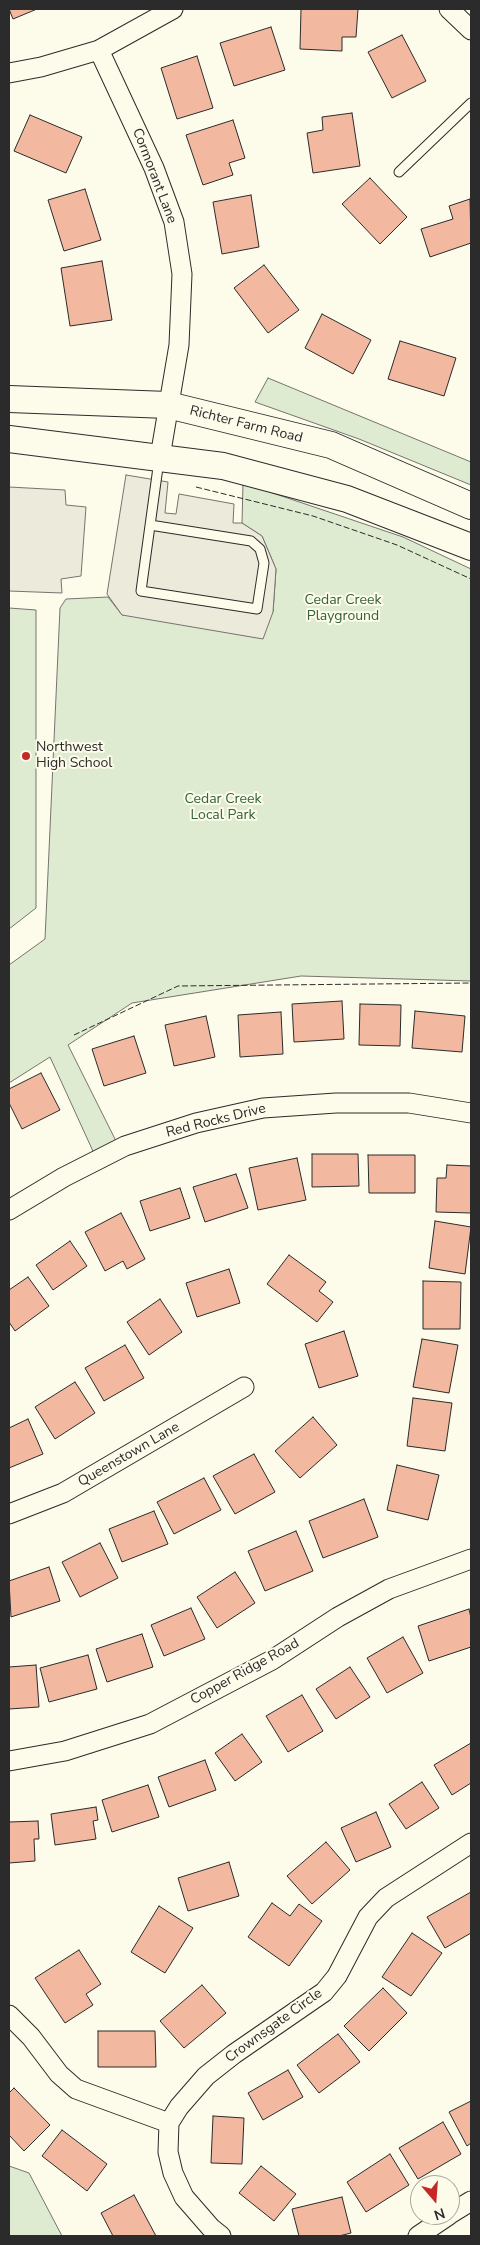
<!DOCTYPE html>
<style>
body{margin:0}
#map{position:relative;width:480px;height:2245px;overflow:hidden;background:#fdfbea;font-family:"Nunito Sans",sans-serif}
canvas{display:block}
.frame{position:absolute;inset:0;border:10px solid #2b2b2b;pointer-events:none}
.north{position:absolute;left:410px;top:2175px;width:50px;height:50px;box-sizing:border-box;background:#fdfbea;border:1px solid #a9a89e;border-radius:50%;rotate:162deg;font-size:14px;font-weight:700;line-height:20px;text-align:center;color:#2b2b2b}
.north::after{content:'';display:block;margin:auto;width:18px;height:22px;background:#c62828;clip-path:polygon(50% 0,100% 100%,50% 72%,0 100%)}
</style>
<div id="map">
<canvas width="480" height="2245"></canvas>
<div class="frame"></div>
<div class="north">N</div>
</div>
<script>
const g = document.querySelector('canvas').getContext('2d');
g.lineJoin = 'round';
function fillPath(path, color) { g.fillStyle = color; g.fill(path, 'evenodd'); }
const shape = rows => new Path2D(rows.map(r => 'M' + r).join(''));
function trace(path, color, width, dash) { g.strokeStyle = color; g.lineWidth = width; g.lineCap = dash ? 'butt' : 'round'; g.setLineDash(dash || []); g.stroke(path); }
function label(font, color, halo, rows, align = 'center') {
  g.font = font + ' "Nunito Sans",sans-serif'; g.lineWidth = 4; g.setLineDash([]); g.textBaseline = 'middle'; g.strokeStyle = halo; g.fillStyle = color; for (const [text, x, y, turn = 0] of rows) {
    g.save(); g.translate(x, y); g.rotate((+turn || 0) * Math.PI / 180); g.textAlign = isNaN(turn) ? turn : align; if (halo) g.strokeText(text, 0, 0); g.fillText(text, 0, 0); g.restore();
  }
}
const green = shape([
 [268,378,471,462,471,485,359,439,255,402,268,378],
 [243,483,403,537,471,569,471,981,301,976,132,1003,68,1045,120,1149,97,1160,50,1057,9,1083,9,965,45,939,60,608,66,599,108,597,122,615,273,612,276,569,262,536,242,523,243,483],
 [9,608,36,610,36,908,9,929,9,608],
 [9,2166,29,2173,62,2236,9,2236,9,2166]
]);
const parking = shape([
 [126,475,168,482,165,513,176,514,179,494,234,504,233,523,242,523,262,536,276,569,273,612,263,639,122,615,107,594,126,475],
 [9,487,65,490,66,505,86,507,81,576,61,579,62,593,9,591,9,487]
]);
const building = shape([
 [9,9,37,9,13,19,9,9],
 [301,9,358,9,356,37,342,37,342,51,300,49,301,9],
 [271,27,285,70,234,86,220,43,271,27],
 [402,35,426,81,392,98,368,52,402,35],
 [197,56,213,108,177,119,161,68,197,56],
 [352,113,360,166,313,173,307,133,323,130,322,117,352,113],
 [30,115,82,137,66,173,14,151,30,115],
 [233,120,245,158,229,163,233,175,203,185,186,135,233,120],
 [370,178,407,217,380,244,342,204,370,178],
 [85,189,101,240,64,251,48,200,85,189],
 [251,195,259,247,222,254,213,202,251,195],
 [470,199,471,243,430,257,421,229,453,219,449,206,470,199],
 [102,261,112,320,70,326,61,268,102,261],
 [264,265,299,310,268,333,234,288,264,265],
 [322,314,371,340,353,374,305,348,322,314],
 [400,341,456,358,444,396,388,379,400,341],
 [342,1001,344,1039,294,1042,292,1004,342,1001],
 [360,1004,401,1005,400,1046,359,1045,360,1004],
 [415,1011,465,1016,462,1052,412,1048,415,1011],
 [281,1012,283,1054,240,1057,238,1015,281,1012],
 [206,1016,215,1057,174,1066,165,1025,206,1016],
 [134,1036,146,1073,104,1086,92,1049,134,1036],
 [41,1073,60,1110,22,1129,9,1103,9,1089,41,1073],
 [312,1154,358,1154,359,1186,312,1187,312,1154],
 [368,1155,415,1155,415,1193,369,1193,368,1155],
 [297,1158,306,1200,258,1210,249,1168,297,1158],
 [447,1165,471,1166,471,1213,436,1212,437,1178,446,1178,447,1165],
 [236,1174,248,1208,205,1222,193,1187,236,1174],
 [180,1188,190,1218,150,1231,140,1201,180,1188],
 [121,1213,145,1259,127,1269,123,1261,105,1271,85,1232,121,1213],
 [435,1221,471,1227,465,1274,429,1268,435,1221],
 [70,1241,87,1266,53,1290,36,1265,70,1241],
 [289,1255,326,1282,319,1291,333,1302,317,1322,267,1284,289,1255],
 [229,1269,240,1303,197,1317,186,1283,229,1269],
 [28,1277,49,1306,15,1331,9,1322,9,1290,28,1277],
 [423,1281,461,1282,460,1329,423,1329,423,1281],
 [160,1299,182,1332,149,1355,127,1322,160,1299],
 [344,1331,358,1376,319,1388,305,1344,344,1331],
 [422,1339,458,1345,449,1393,413,1387,422,1339],
 [125,1345,144,1378,104,1401,85,1368,125,1345],
 [75,1382,95,1413,55,1439,35,1407,75,1382],
 [413,1398,452,1403,445,1451,407,1446,413,1398],
 [313,1417,337,1445,300,1478,275,1451,313,1417],
 [28,1419,43,1454,9,1468,9,1428,28,1419],
 [254,1454,275,1492,235,1514,213,1476,254,1454],
 [397,1465,439,1475,428,1520,387,1510,397,1465],
 [204,1478,221,1510,174,1534,157,1502,204,1478],
 [364,1499,378,1537,323,1558,309,1521,364,1499],
 [154,1511,168,1544,122,1562,109,1529,154,1511],
 [296,1531,313,1571,265,1591,248,1551,296,1531],
 [100,1543,118,1578,80,1597,62,1562,100,1543],
 [49,1567,60,1601,11,1617,9,1581,49,1567],
 [235,1572,255,1603,217,1628,197,1597,235,1572],
 [191,1608,205,1639,164,1656,151,1625,191,1608],
 [469,1609,471,1618,471,1647,429,1661,418,1626,469,1609],
 [142,1634,153,1667,107,1682,96,1649,142,1634],
 [403,1637,423,1673,387,1693,367,1658,403,1637],
 [88,1655,97,1689,49,1702,40,1668,88,1655],
 [36,1665,39,1707,9,1709,9,1667,36,1665],
 [350,1667,370,1697,336,1719,316,1689,350,1667],
 [302,1695,323,1731,288,1752,266,1716,302,1695],
 [242,1734,262,1762,235,1781,215,1753,242,1734],
 [471,1743,471,1783,452,1795,434,1765,471,1743],
 [205,1760,216,1790,169,1807,158,1777,205,1760],
 [422,1782,439,1808,406,1829,389,1804,422,1782],
 [148,1785,159,1817,112,1832,102,1800,148,1785],
 [96,1807,98,1820,93,1821,96,1839,55,1845,51,1814,96,1807],
 [376,1812,391,1847,356,1862,341,1828,376,1812],
 [38,1821,39,1839,34,1839,35,1861,9,1863,9,1822,38,1821],
 [326,1842,350,1870,312,1904,287,1876,326,1842],
 [229,1862,239,1896,188,1911,178,1878,229,1862],
 [471,1892,471,1933,445,1948,427,1917,471,1892],
 [272,1903,290,1916,299,1904,322,1921,289,1966,248,1937,272,1903],
 [159,1906,193,1928,165,1973,131,1952,159,1906],
 [412,1933,442,1953,411,1996,382,1977,412,1933],
 [79,1950,101,1984,86,1994,93,2005,65,2023,35,1978,79,1950],
 [202,1985,226,2013,184,2048,160,2021,202,1985],
 [383,1988,407,2013,369,2051,344,2026,383,1988],
 [98,2031,155,2031,156,2067,98,2067,98,2031],
 [338,2034,360,2062,319,2093,297,2065,338,2034],
 [288,2070,303,2097,263,2120,248,2093,288,2070],
 [14,2088,50,2125,24,2151,9,2135,9,2093,14,2088],
 [471,2101,471,2143,467,2146,449,2112,471,2101],
 [213,2116,244,2118,242,2164,211,2163,213,2116],
 [443,2122,461,2154,418,2179,399,2148,443,2122],
 [62,2130,107,2164,87,2191,42,2156,62,2130],
 [390,2154,409,2185,366,2212,347,2182,390,2154],
 [261,2166,296,2194,274,2221,239,2193,261,2166],
 [134,2195,156,2236,113,2236,101,2213,134,2195],
 [342,2197,351,2233,339,2236,299,2236,292,2209,342,2197]
]);
const service = shape([
 [399,172,471,103],
 [150,525,251,541,260,549,264,563,257,609,141,591,159,460]
]);
const minor = shape([
 [449,9,471,30],
 [99,50,154,168,174,222,182,274,179,345,160,457],
 [9,73,41,67,99,50,173,9],
 [9,1210,64,1177,125,1146,196,1123,263,1108,336,1103,409,1103,471,1113],
 [9,1514,63,1493,244,1387],
 [9,1761,65,1751,150,1724,272,1660,338,1617,389,1589,471,1559],
 [9,2015,31,2037,59,2074,76,2089,169,2123],
 [450,2214,471,2201],
 [221,2236,211,2228,184,2197,173,2173,168,2152,169,2123,179,2107,206,2076,234,2054,324,1992,337,1976,368,1917,386,1898,471,1843],
 [418,2236,449,2215]
]);
const secondary = shape([
 [9,399,168,405,331,445,471,506],
 [9,439,223,466,347,499,471,547]
]);
const fence = shape([
 [196,487,313,516,397,545,471,579],
 [74,1035,178,986,471,983]
]);
const markers = [
 [26,756,5,"#c62828"]
];
const streetNames = [
 ["Cormorant Lane",154,176,69],
 ["Richter Farm Road",246,425,14],
 ["Red Rocks Drive",216,1121,-14],
 ["Queenstown Lane",129,1455,-30],
 ["Copper Ridge Road",245,1672,-29],
 ["Crownsgate Circle",274,2026,-36]
];
const parkNames = [
 ["Cedar Creek",343,601],
 ["Playground",343,617],
 ["Cedar Creek",223,800],
 ["Local Park",223,816]
];
const poiNames = [
 ["Northwest",36,748],
 ["High School",36,764]
];
fillPath(green, '#deebd1');
trace(green, '#74746e', 1);
fillPath(parking, '#eceadb');
trace(parking, '#74746e', 1);
fillPath(building, '#f2b8a0');
trace(building, '#2b2b2b', 1);
trace(service, '#2b2b2b', 11);
trace(minor, '#2b2b2b', 21);
trace(secondary, '#2b2b2b', 28);
trace(service, '#fdfbea', 9);
trace(minor, '#fdfbea', 19);
trace(secondary, '#fdfbea', 26);
trace(fence, '#2b2b2b', 1, [6, 2.5]);
for (const [x, y, r, color] of markers) { const dot = new Path2D(); dot.arc(x, y, r, 0, 2 * Math.PI); g.fillStyle = color; g.fill(dot); trace(dot, '#fdfbea', 2); }
label('14px', '#2b2b2b', '#fdfbea', streetNames);
label('14px', '#34623c', '#fdfbea', parkNames);
label('14px', '#2b2b2b', '#fdfbea', poiNames, 'left');
</script>
